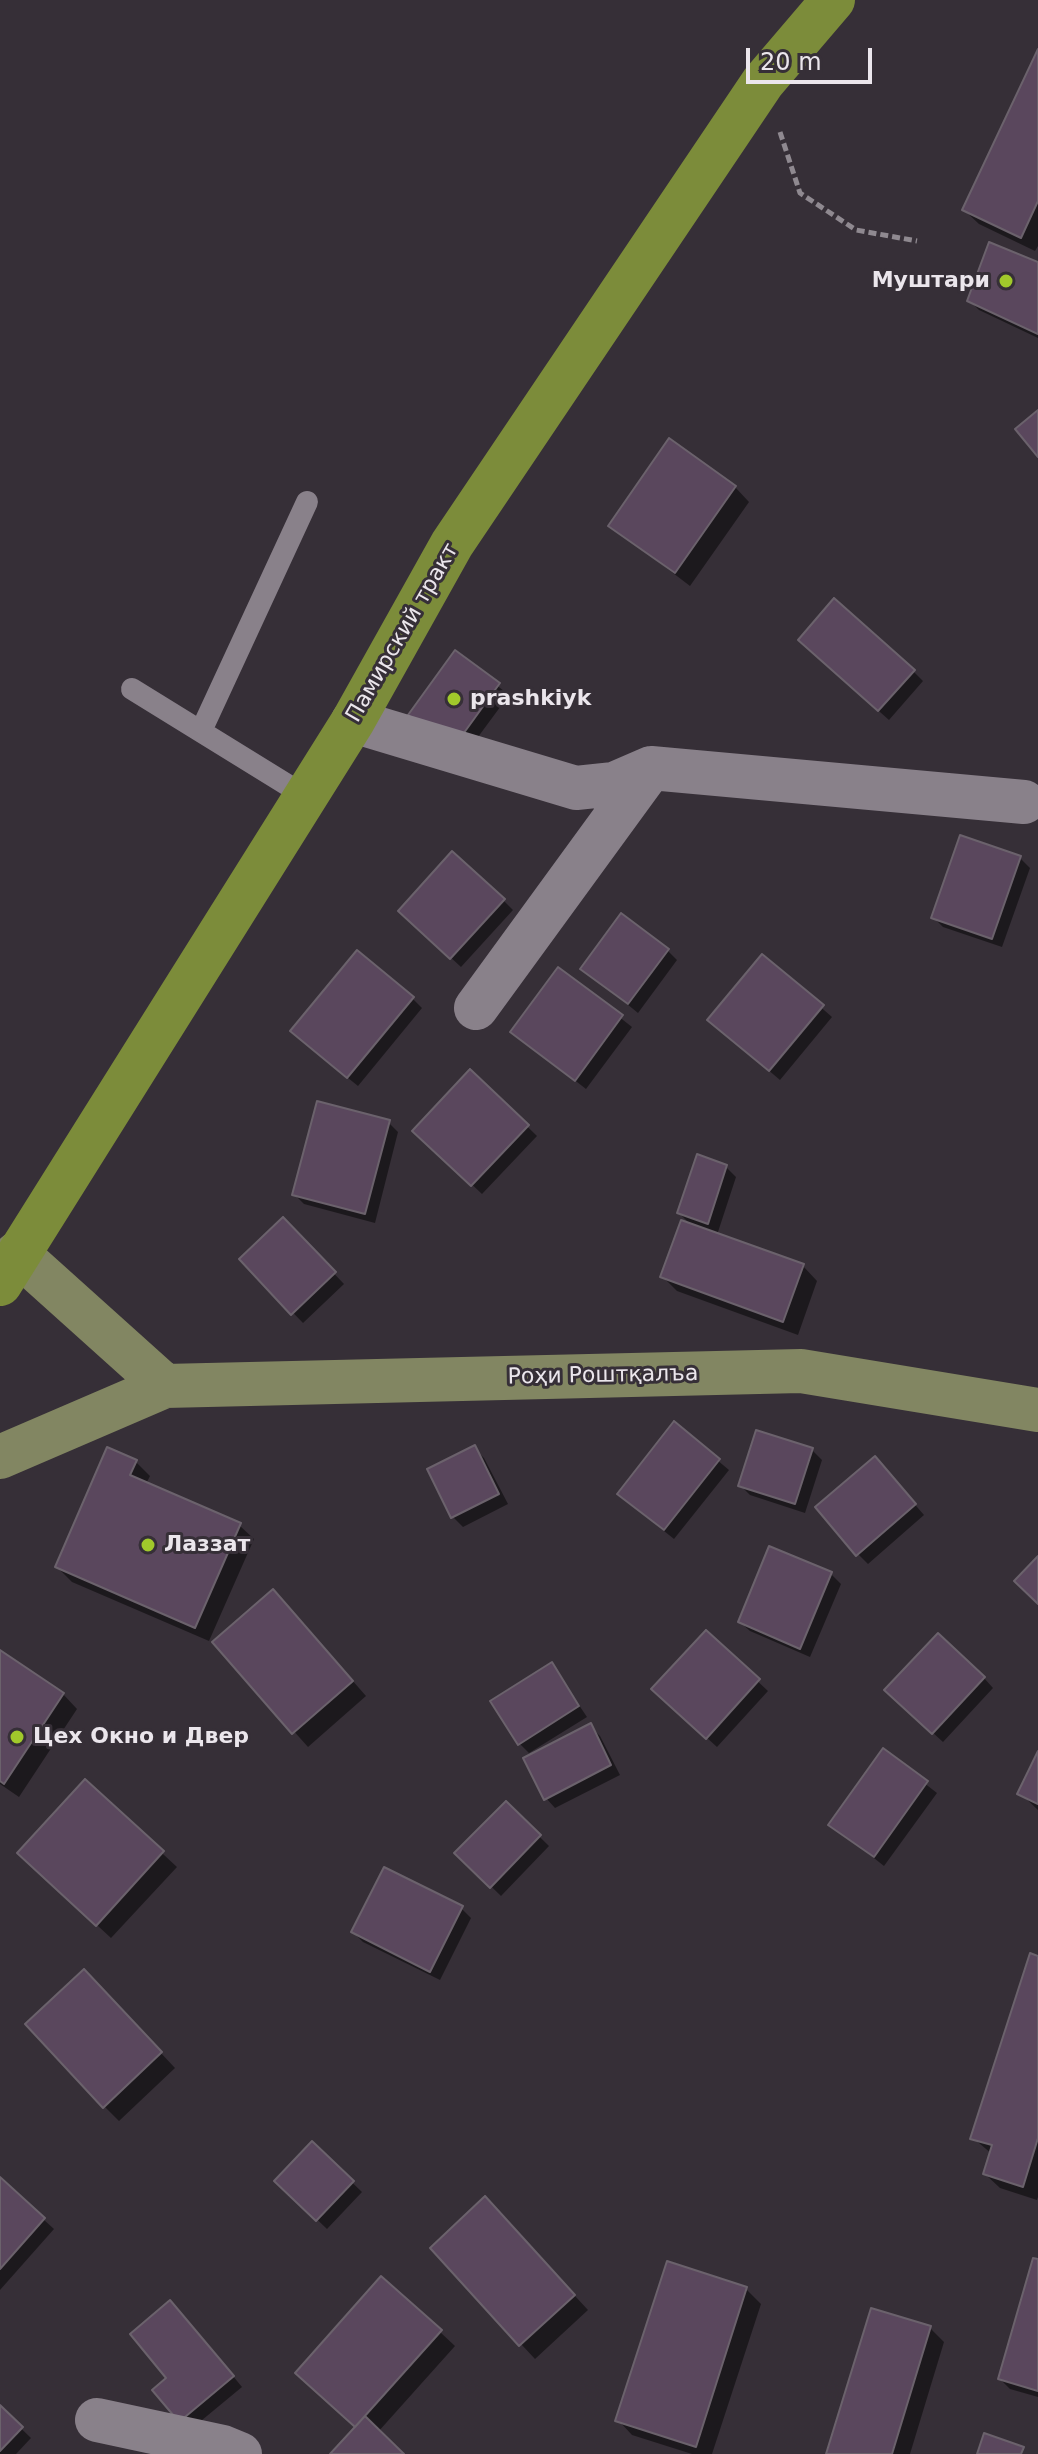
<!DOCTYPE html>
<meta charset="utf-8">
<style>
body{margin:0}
#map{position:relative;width:1038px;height:2454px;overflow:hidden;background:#362f37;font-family:"DejaVu Sans",sans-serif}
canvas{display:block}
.scale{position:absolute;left:746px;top:48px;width:126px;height:36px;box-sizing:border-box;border:4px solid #ebe6ec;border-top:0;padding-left:10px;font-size:24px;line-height:28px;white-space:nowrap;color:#ebe6ec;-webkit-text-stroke:6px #362f37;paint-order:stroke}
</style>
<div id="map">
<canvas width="1038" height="2454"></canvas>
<div class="scale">20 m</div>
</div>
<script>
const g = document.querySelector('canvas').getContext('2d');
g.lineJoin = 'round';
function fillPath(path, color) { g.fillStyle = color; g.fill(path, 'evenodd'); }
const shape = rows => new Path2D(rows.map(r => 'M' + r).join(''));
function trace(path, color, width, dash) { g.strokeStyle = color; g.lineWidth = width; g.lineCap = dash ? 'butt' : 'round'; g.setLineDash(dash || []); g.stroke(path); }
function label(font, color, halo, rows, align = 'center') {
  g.font = font + ' "DejaVu Sans",sans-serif'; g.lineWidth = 6; g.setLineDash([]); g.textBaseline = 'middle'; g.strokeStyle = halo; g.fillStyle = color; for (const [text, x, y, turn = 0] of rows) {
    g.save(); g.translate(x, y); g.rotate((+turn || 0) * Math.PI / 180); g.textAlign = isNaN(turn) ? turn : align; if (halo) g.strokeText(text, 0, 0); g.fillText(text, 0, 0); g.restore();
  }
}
const shadow = shape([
 [1038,54,1038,246,1035,251,979,224,964,210],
 [1038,264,1038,338,979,310,969,300],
 [735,487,749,502,690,586,610,525],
 [810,650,913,671,923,681,889,720],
 [456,653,509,695,464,756],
 [961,838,1020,858,1030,868,1002,947,943,927,933,917],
 [503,900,513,910,461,967,410,920],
 [668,951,677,960,638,1013,583,968],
 [762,956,832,1017,780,1080,720,1029],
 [558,969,632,1027,586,1089,513,1032],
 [412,998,422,1008,358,1086,302,1041],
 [471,1072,537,1136,482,1194,415,1131],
 [388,1122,398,1132,375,1223,304,1204,294,1194],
 [726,1167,736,1177,717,1235,803,1266,817,1281,798,1335,677,1291,663,1277,692,1226,679,1213],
 [283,1220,344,1284,303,1323,241,1259],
 [674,1424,729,1470,674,1539,629,1503],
 [474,1448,484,1458,508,1504,463,1527,453,1517,429,1470],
 [812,1450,822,1460,805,1513,750,1495,740,1485],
 [136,1462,150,1476,146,1484,239,1525,254,1539,209,1641,72,1582,57,1567],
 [884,1469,924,1515,868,1564,858,1554],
 [831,1574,841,1584,810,1657,750,1631,740,1622],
 [287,1606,366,1696,308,1747,215,1643],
 [706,1633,768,1691,717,1747,664,1699],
 [0,1652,63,1694,77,1709,19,1797,0,1784],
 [552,1665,587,1717,529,1753,519,1743],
 [984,1678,993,1688,943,1742,897,1700],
 [590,1726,600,1736,620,1775,555,1808,546,1798],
 [883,1751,937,1793,884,1866,831,1824],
 [1038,1755,1038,1810,1020,1793],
 [85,1782,177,1867,111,1938,34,1867],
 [506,1804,549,1846,501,1896,457,1853],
 [461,1908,471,1918,440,1980,363,1942,353,1932],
 [1038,1958,1038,2197,1037,2200,1000,2188,985,2174,992,2154,973,2138],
 [98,1986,175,2068,119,2121,104,2106],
 [312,2144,362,2192,327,2229,277,2181],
 [0,2180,54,2229,0,2290],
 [499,2214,588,2310,535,2359,521,2344],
 [1038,2261,1038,2397,1010,2389,1000,2379],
 [746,2289,761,2304,712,2454,692,2454,632,2435,618,2420],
 [180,2312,242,2387,190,2430,169,2378],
 [930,2328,944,2342,910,2454,829,2454],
 [440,2332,455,2346,378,2432,401,2454,333,2454,357,2428,297,2373],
 [0,2408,31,2438,16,2454,0,2454]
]);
const building = shape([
 [1038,49,1038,201,1021,238,962,210,1038,49],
 [989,242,1038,262,1038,334,967,301,989,242],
 [1038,410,1038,457,1015,429,1038,410],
 [669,438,736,486,675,573,608,526,669,438],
 [834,598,915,670,878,711,798,640,834,598],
 [455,650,500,683,453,748,408,715,455,650],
 [960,835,1021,856,992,939,931,918,960,835],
 [452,851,505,899,450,959,398,911,452,851],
 [621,913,669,949,628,1004,580,969,621,913],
 [357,950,414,997,347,1078,290,1031,357,950],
 [762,954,824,1005,769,1071,707,1020,762,954],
 [558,967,623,1015,575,1081,510,1032,558,967],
 [470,1069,529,1125,471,1186,412,1131,470,1069],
 [317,1101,390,1120,365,1214,292,1195,317,1101],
 [697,1154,727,1165,708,1224,677,1213,697,1154],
 [283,1217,336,1272,291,1315,239,1259,283,1217],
 [681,1220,804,1264,783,1322,660,1277,681,1220],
 [674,1421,720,1459,664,1530,617,1494,674,1421],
 [756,1430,813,1448,795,1504,738,1486,756,1430],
 [475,1445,499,1494,451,1518,427,1469,475,1445],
 [107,1447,137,1460,130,1475,241,1523,195,1628,55,1567,107,1447],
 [875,1456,916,1504,856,1556,815,1507,875,1456],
 [769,1546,832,1572,800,1649,738,1622,769,1546],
 [1038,1556,1038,1604,1014,1581,1038,1556],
 [273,1589,353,1681,292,1734,212,1642,273,1589],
 [706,1630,760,1679,706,1739,651,1689,706,1630],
 [938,1633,985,1677,932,1734,884,1690,938,1633],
 [0,1650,64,1693,4,1784,0,1781,0,1650],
 [552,1662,579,1706,518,1745,490,1701,552,1662],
 [591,1723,611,1765,544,1800,523,1758,591,1723],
 [883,1748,928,1781,874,1857,828,1825,883,1748],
 [1038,1751,1038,1804,1017,1794,1038,1751],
 [85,1779,164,1851,96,1926,17,1853,85,1779],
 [506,1801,541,1835,490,1888,454,1853,506,1801],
 [384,1867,463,1906,430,1972,351,1932,384,1867],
 [1030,1953,1038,1956,1038,2138,1023,2187,983,2174,992,2145,970,2139,1030,1953],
 [84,1969,162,2052,103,2108,25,2024,84,1969],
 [312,2141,354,2181,316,2221,274,2181,312,2141],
 [0,2177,45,2218,0,2269,0,2177],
 [485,2196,575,2295,519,2346,430,2248,485,2196],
 [1033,2258,1038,2259,1038,2391,998,2379,1033,2258],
 [667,2261,747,2287,696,2447,615,2421,667,2261],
 [381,2276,442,2330,355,2427,295,2373,381,2276],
 [170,2300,234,2376,179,2422,152,2390,166,2378,130,2334,170,2300],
 [871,2308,931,2326,892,2454,826,2454,871,2308],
 [0,2405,23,2427,0,2451,0,2405],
 [365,2416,404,2454,330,2454,365,2416],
 [984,2433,1024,2447,1021,2454,977,2454,984,2433]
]);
const path = shape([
 [780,132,800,193,856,230,917,241]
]);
const lane = shape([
 [132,689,307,797],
 [201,731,307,502]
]);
const street = shape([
 [353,721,576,788,614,784,651,768,1024,802],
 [476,1008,651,768],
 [97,2420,223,2447,240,2454]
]);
const secondary = shape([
 [17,1253,165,1386],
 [0,1457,165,1386,801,1371,1038,1410]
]);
const primary = shape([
 [0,1284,353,721,452,544,763,82,833,0]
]);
const markers = [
 [1006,281,8,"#a1c92b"],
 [454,699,8,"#a1c92b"],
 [148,1545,8,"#a1c92b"],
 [17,1737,8,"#a1c92b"]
];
const poiNames = [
 ["Муштари",990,281,"right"],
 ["prashkiyk",470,699],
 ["Лаззат",164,1545],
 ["Цех Окно и Двер",33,1737]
];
const streetNames = [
 ["Памирский тракт",403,633,-60],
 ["Роҳи Роштқалъа",603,1376,-1]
];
fillPath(shadow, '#0007');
fillPath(building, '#5a475d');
trace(building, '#6b626c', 2);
trace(path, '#8f8990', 5, [8, 4]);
trace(lane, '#89818a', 22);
trace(street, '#89818a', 44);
trace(secondary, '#828662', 44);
trace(primary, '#7c8c3a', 44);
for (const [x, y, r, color] of markers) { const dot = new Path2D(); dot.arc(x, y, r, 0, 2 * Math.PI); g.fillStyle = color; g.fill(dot); trace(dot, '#362f37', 3); }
label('bold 22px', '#ebe6ec', '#362f37', poiNames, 'left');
label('22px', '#ebe6ec', '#362f37', streetNames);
</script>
